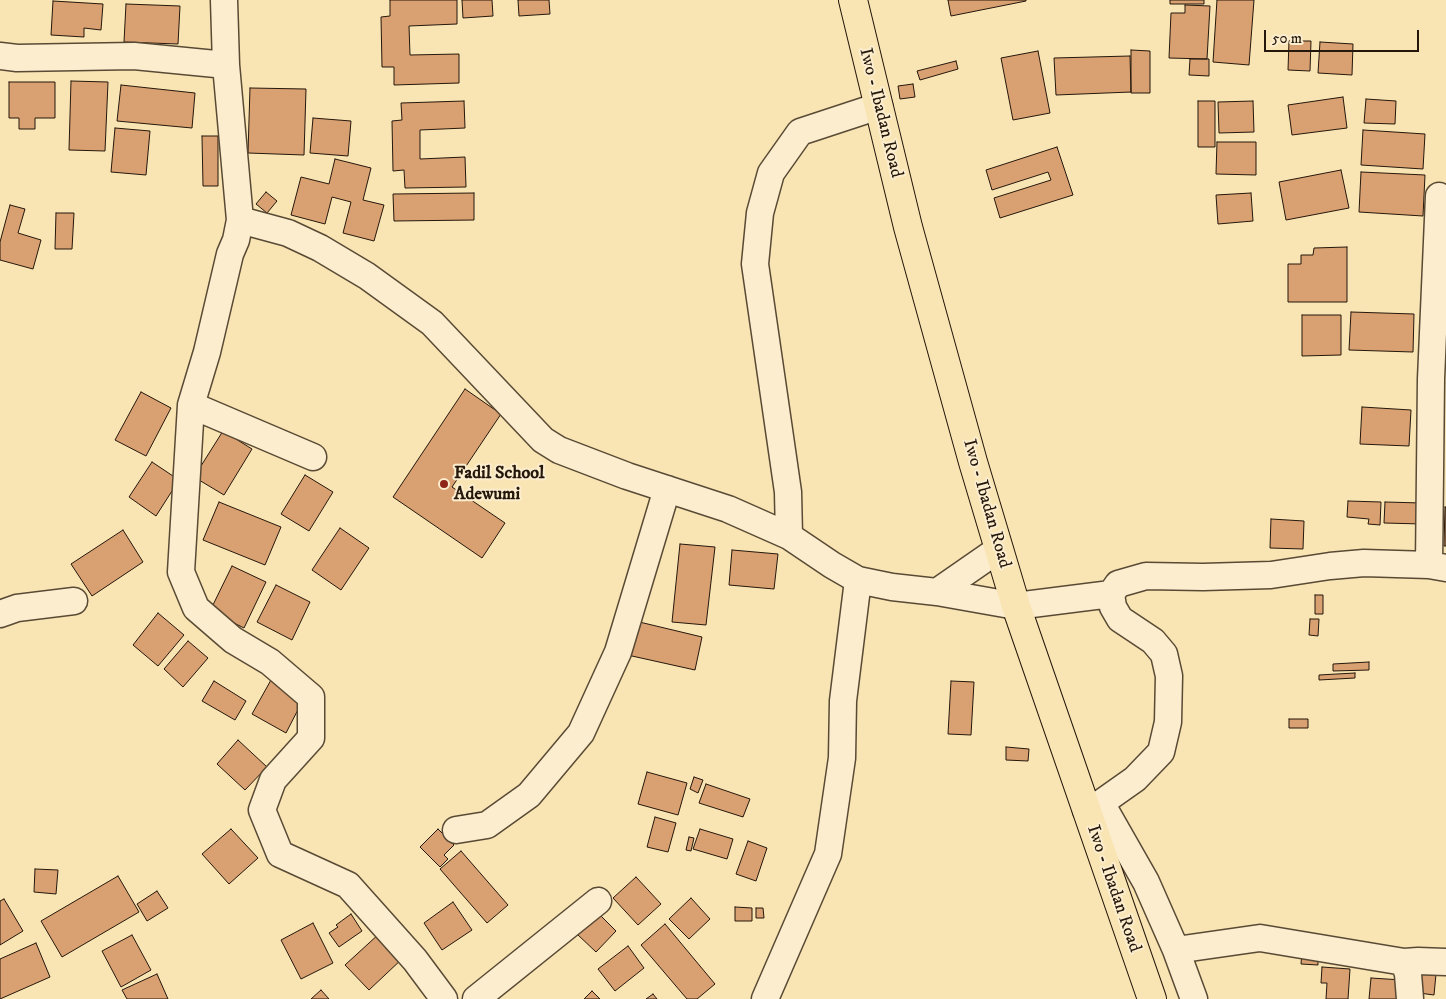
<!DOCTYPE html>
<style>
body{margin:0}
#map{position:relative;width:1446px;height:999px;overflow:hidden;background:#f9e4b3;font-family:"IM FELL DW Pica",serif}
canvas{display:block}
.scale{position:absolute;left:1264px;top:30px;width:155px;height:22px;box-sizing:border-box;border:2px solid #24170b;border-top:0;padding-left:6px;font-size:15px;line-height:18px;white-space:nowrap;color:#24170b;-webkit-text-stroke:4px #fbedce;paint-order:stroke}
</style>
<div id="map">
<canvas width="1446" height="999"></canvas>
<div class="scale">50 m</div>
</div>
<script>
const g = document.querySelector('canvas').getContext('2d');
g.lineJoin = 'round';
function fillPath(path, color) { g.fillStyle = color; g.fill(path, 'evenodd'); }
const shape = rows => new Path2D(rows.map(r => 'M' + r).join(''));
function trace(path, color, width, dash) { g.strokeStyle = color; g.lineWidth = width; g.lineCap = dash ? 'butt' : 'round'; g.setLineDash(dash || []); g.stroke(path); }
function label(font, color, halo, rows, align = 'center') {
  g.font = font + ' "IM FELL DW Pica",serif'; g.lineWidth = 4; g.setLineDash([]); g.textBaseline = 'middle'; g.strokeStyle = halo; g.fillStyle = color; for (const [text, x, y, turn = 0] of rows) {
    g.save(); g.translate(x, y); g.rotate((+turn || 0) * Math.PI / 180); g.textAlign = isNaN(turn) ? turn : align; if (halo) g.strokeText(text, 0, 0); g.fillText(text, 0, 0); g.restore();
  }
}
const building = shape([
 [390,0,457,0,457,24,409,26,410,55,459,54,459,83,394,85,394,67,382,67,381,17,390,16,390,0],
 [462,0,492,0,493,16,463,18,462,0],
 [518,0,549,0,550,14,519,16,518,0],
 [948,0,1026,0,1026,1,951,16,948,0],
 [1170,0,1204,0,1204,4,1170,4,1170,0],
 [1217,0,1254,0,1249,65,1213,62,1217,0],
 [53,1,103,4,101,30,84,28,84,37,51,35,53,1],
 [126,4,180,6,178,44,124,42,126,4],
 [1185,5,1210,6,1207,59,1169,58,1171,13,1185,13,1185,5],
 [1289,41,1311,41,1310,71,1288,70,1289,41],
 [1320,42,1353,44,1352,75,1318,73,1320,42],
 [1131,50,1150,51,1150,93,1131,93,1131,50],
 [1038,51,1050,113,1013,120,1001,58,1038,51],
 [1130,56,1131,92,1056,95,1054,58,1130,56],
 [1190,59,1209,59,1209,76,1189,75,1190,59],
 [956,61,958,69,920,80,917,71,956,61],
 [71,81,108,82,105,151,69,150,71,81],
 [9,82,55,82,55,118,35,118,35,129,19,129,19,118,9,118,9,82],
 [913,84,915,97,900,99,898,86,913,84],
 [121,85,195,93,192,128,117,121,121,85],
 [250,88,306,89,304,155,248,153,250,88],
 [1343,97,1347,128,1292,135,1288,105,1343,97],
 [1366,99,1396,101,1395,124,1364,123,1366,99],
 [464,101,465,128,420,130,420,159,465,157,466,187,405,188,404,170,393,171,392,121,402,120,401,103,464,101],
 [1198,101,1215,101,1215,147,1198,147,1198,101],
 [1253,101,1254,132,1219,133,1218,102,1253,101],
 [313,118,351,121,348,156,310,153,313,118],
 [115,128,150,131,146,175,111,172,115,128],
 [1363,130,1425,134,1423,169,1361,165,1363,130],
 [202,136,218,136,218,186,203,186,202,136],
 [1217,142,1256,142,1256,175,1216,174,1217,142],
 [1057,147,1073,195,1000,218,994,198,1051,180,1048,172,992,190,986,170,1057,147],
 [335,159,371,168,363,200,384,205,374,241,343,233,351,202,332,197,325,224,291,215,301,177,329,184,335,159],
 [1341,170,1349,208,1286,220,1279,182,1341,170],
 [1361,172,1425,175,1423,216,1359,212,1361,172],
 [266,192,277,201,267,213,256,204,266,192],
 [474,193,474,220,394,221,393,194,474,193],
 [1251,193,1253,221,1218,224,1216,195,1251,193],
 [10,205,25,209,18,233,41,240,33,269,0,260,0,242,10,205],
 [56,213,74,213,72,249,55,249,56,213],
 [1347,247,1347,302,1288,302,1288,264,1301,264,1301,255,1313,255,1314,248,1347,247],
 [1351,312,1414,314,1413,352,1349,350,1351,312],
 [1302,315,1341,315,1341,355,1302,356,1302,315],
 [465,389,501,414,452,487,505,523,482,558,393,497,465,389],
 [141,392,171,408,146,456,115,440,141,392],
 [1362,407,1411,410,1409,446,1360,444,1362,407],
 [223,431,252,449,224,495,194,477,223,431],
 [152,462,179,480,156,516,129,497,152,462],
 [305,475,333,492,309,531,281,514,305,475],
 [1348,501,1381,502,1380,525,1368,524,1369,519,1347,517,1348,501],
 [219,502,281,527,265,565,203,540,219,502],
 [1385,502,1422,503,1422,524,1384,523,1385,502],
 [1445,507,1446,507,1446,546,1444,546,1445,507],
 [1271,519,1304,521,1303,549,1270,548,1271,519],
 [340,528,369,548,341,590,312,570,340,528],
 [123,530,143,562,92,596,71,564,123,530],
 [680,544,715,547,706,625,672,622,680,544],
 [732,550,778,554,774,589,729,585,732,550],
 [232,566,266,582,244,628,210,611,232,566],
 [276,585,310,602,292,640,257,622,276,585],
 [1315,595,1323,595,1323,614,1315,614,1315,595],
 [158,613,184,635,158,666,133,645,158,613],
 [1310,619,1319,619,1318,636,1309,635,1310,619],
 [631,620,702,637,695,670,623,654,631,620],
 [188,641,208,658,183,687,164,669,188,641],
 [1369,662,1369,670,1333,671,1333,664,1369,662],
 [1355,673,1355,678,1319,680,1319,675,1355,673],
 [271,680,304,698,286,733,252,714,271,680],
 [214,681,246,701,235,720,202,701,214,681],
 [951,681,974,682,971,735,948,734,951,681],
 [1289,719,1308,719,1308,728,1289,728,1289,719],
 [238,740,267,767,245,790,217,764,238,740],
 [1006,747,1029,749,1028,761,1006,760,1006,747],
 [647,772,687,783,678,815,638,804,647,772],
 [694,777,703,780,698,793,690,789,694,777],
 [706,784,750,799,743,817,699,803,706,784],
 [655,817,676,823,668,852,647,847,655,817],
 [231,829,258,858,229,884,202,854,231,829],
 [438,829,454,845,444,855,448,859,440,867,420,847,438,829],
 [700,829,733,839,727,859,693,849,700,829],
 [689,837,694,838,691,851,686,850,689,837],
 [748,841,767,848,756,881,736,874,748,841],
 [461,851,508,905,487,923,440,869,461,851],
 [35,869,58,870,56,894,34,892,35,869],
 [118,876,139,912,62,957,41,921,118,876],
 [636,877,661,904,638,925,613,898,636,877],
 [157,891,168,908,147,921,137,904,157,891],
 [691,898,710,919,689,939,669,919,691,898],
 [4,899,23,931,0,945,0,901,4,899],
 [453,902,472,930,442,950,424,923,453,902],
 [735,907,752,908,752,921,735,921,735,907],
 [756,908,763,908,764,918,756,918,756,908],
 [598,913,616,931,596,952,577,934,598,913],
 [351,914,362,931,339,947,329,933,338,927,336,925,351,914],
 [313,923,333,963,301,979,281,940,313,923],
 [665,924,715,984,697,999,687,999,641,945,665,924],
 [380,933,403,958,369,990,345,965,380,933],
 [132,935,151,970,121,987,102,951,132,935],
 [36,943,50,977,0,999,0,959,36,943],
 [628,946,644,968,615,991,598,969,628,946],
 [1302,952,1318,952,1318,965,1301,964,1302,952],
 [1322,967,1350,969,1348,999,1326,999,1327,983,1321,983,1322,967],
 [1421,973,1436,974,1434,995,1419,993,1421,973],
 [157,974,168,999,127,999,122,990,157,974],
 [1371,978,1402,980,1401,999,1369,999,1371,978],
 [321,990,329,999,311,999,321,990],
 [592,991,600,999,584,999,592,991],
 [653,994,657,999,646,999,653,994]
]);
const minor = shape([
 [224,0,226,65,240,220,236,240,230,254,207,352,191,405,181,572,196,608,233,640,270,662,311,697,311,738,273,780,262,810,280,854,348,885,415,960,444,999],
 [0,56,17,58,134,56,226,65],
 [240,220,288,233,320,248,367,276,432,323,543,440,559,450,627,476,728,509,789,536,832,565,858,580,892,587,937,592,1016,606,1111,594],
 [191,405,313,457],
 [789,536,788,492,755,264,760,213,771,173,800,132,879,106],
 [1429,565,1431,379,1439,196],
 [937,592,999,549],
 [0,614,17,608,74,601],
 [1101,803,1146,882,1176,950,1194,999],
 [1086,810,1101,803,1135,779,1161,752,1168,722,1169,676,1164,654,1153,641,1120,619,1113,607,1111,594,1118,584,1146,576,1203,577,1271,575,1330,566,1364,563,1429,565,1446,568],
 [456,830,487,825,529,795,581,733,618,652,667,489],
 [1176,950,1260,938,1404,962,1418,961,1446,962],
 [1404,962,1408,974,1410,999],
 [476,999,598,901],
 [765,999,828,854,842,758,843,701,858,580]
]);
const major = shape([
 [853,0,908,227,973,462,999,549,1016,606,1152,999]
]);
const markers = [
 [444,484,5,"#8f2418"]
];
const streetNames = [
 ["Iwo - Ibadan Road",880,113,76],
 ["Iwo - Ibadan Road",986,504,74],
 ["Iwo - Ibadan Road",1113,889,71]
];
const poiNames = [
 ["Fadil School",454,474],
 ["Adewumi",454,495]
];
fillPath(building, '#d9a071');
trace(building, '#24170b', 1);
trace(minor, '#594a35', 29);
trace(major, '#24170b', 30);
trace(minor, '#fbedce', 26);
trace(major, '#f9e4b3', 28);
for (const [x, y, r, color] of markers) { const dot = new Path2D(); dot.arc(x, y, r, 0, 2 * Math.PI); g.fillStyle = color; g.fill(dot); trace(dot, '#fbedce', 2); }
label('18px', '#24170b', '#fbedce', streetNames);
label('bold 18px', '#24170b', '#fbedce', poiNames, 'left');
</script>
